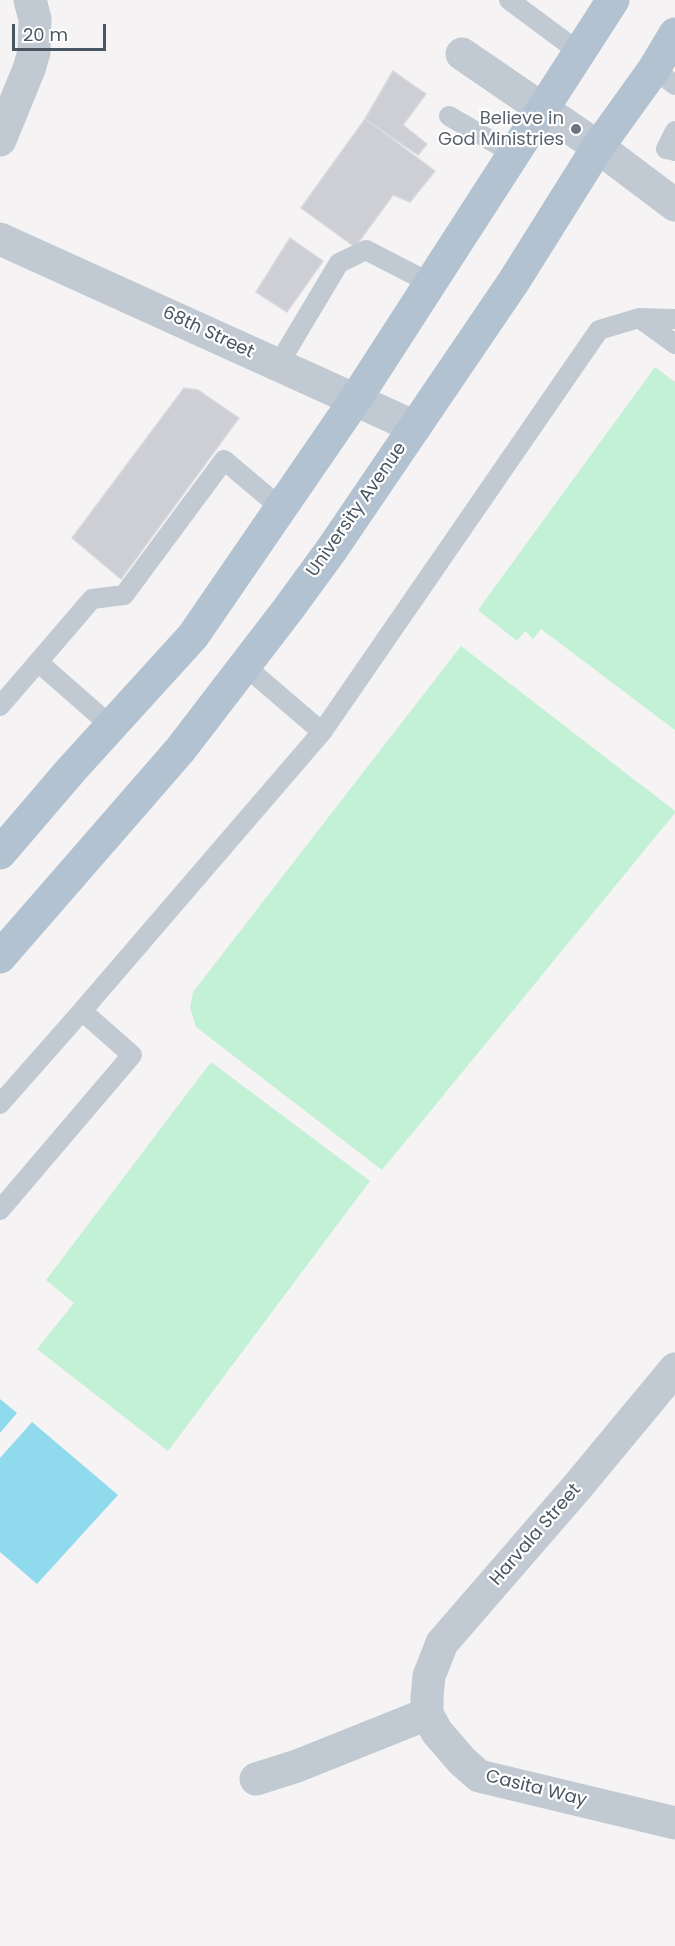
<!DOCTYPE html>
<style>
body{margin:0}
#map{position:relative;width:675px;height:1946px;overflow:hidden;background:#f5f3f3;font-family:Poppins,sans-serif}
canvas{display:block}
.scale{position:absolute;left:12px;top:24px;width:94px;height:27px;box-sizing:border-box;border:3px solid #4a5661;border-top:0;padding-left:8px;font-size:18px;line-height:21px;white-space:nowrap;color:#4a5661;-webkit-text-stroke:4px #fff;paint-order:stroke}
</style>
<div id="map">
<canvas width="675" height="1946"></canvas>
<div class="scale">20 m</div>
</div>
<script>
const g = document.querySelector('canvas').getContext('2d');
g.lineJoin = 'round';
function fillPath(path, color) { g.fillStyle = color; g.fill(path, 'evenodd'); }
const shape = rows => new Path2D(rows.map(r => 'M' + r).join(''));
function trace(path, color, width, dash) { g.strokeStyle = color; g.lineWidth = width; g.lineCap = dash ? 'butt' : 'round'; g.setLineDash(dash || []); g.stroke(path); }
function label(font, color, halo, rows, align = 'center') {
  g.font = font + ' Poppins,sans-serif'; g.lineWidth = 4.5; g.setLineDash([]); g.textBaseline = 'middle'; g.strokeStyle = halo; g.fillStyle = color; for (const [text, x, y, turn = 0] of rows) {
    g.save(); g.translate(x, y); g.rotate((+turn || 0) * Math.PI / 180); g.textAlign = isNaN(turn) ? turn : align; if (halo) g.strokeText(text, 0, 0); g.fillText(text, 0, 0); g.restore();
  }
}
const green = shape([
 [655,367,675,382,675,730,541,629,533,639,525,631,517,641,478,610],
 [461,646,675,811,675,813,382,1170,196,1027,190,1008,193,992],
 [211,1062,370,1181,168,1451,37,1349,74,1303,46,1280]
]);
const water = shape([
 [0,1399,17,1413,0,1433],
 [32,1422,118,1495,37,1584,0,1552,0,1458]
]);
const building = shape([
 [393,71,426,94,403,125,427,144,418,155,365,119,393,71],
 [365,119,435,171,410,202,393,195,355,247,301,208,365,119],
 [290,238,323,261,287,312,256,292,290,238],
 [184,388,198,390,239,418,121,579,72,538,184,388]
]);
const lane = shape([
 [509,0,579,52],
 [654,69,675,85],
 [449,116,514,154],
 [675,131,666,149,675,151],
 [639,318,675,344],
 [278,365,339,263,366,250,430,283],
 [38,662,92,599,124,595,224,460,281,508],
 [245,666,322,732],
 [0,706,38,662,111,726],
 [0,1104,82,1011],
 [0,1210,132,1055,82,1011,322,732,599,330,639,318,675,319]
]);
const street = shape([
 [462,54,598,147,675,205],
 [0,140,29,69,34,52,35,19,30,0],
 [0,239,415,427],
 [675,1369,578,1486,442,1643,429,1676,427,1697,427,1714,437,1732,462,1761,479,1776,675,1823],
 [256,1779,297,1766,427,1714]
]);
const primary = shape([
 [0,853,72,769,193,636,355,400,613,0],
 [0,957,180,750,289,608,332,549,514,281,598,147,654,69,675,34]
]);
const markers = [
 [576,129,6,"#6b7280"]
];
const worshipNames = [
 ["Believe in",564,119],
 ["God Ministries",564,140]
];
const streetNames = [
 ["68th Street",208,333,25],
 ["University Avenue",357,510,-55],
 ["Harvala Street",536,1535,-49],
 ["Casita Way",536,1789,14]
];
fillPath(green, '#c3f1d5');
fillPath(water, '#90daee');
fillPath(building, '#cdcfd5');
trace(building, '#d7d9de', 1.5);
trace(lane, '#c1cad2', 20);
trace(street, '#c1cad2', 33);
trace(primary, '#b3c2d1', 33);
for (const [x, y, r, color] of markers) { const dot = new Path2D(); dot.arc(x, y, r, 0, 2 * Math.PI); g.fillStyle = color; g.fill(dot); trace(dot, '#fff', 2); }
label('18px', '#5b616d', '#fff', worshipNames, 'right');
label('18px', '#4a5661', '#fff', streetNames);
</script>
